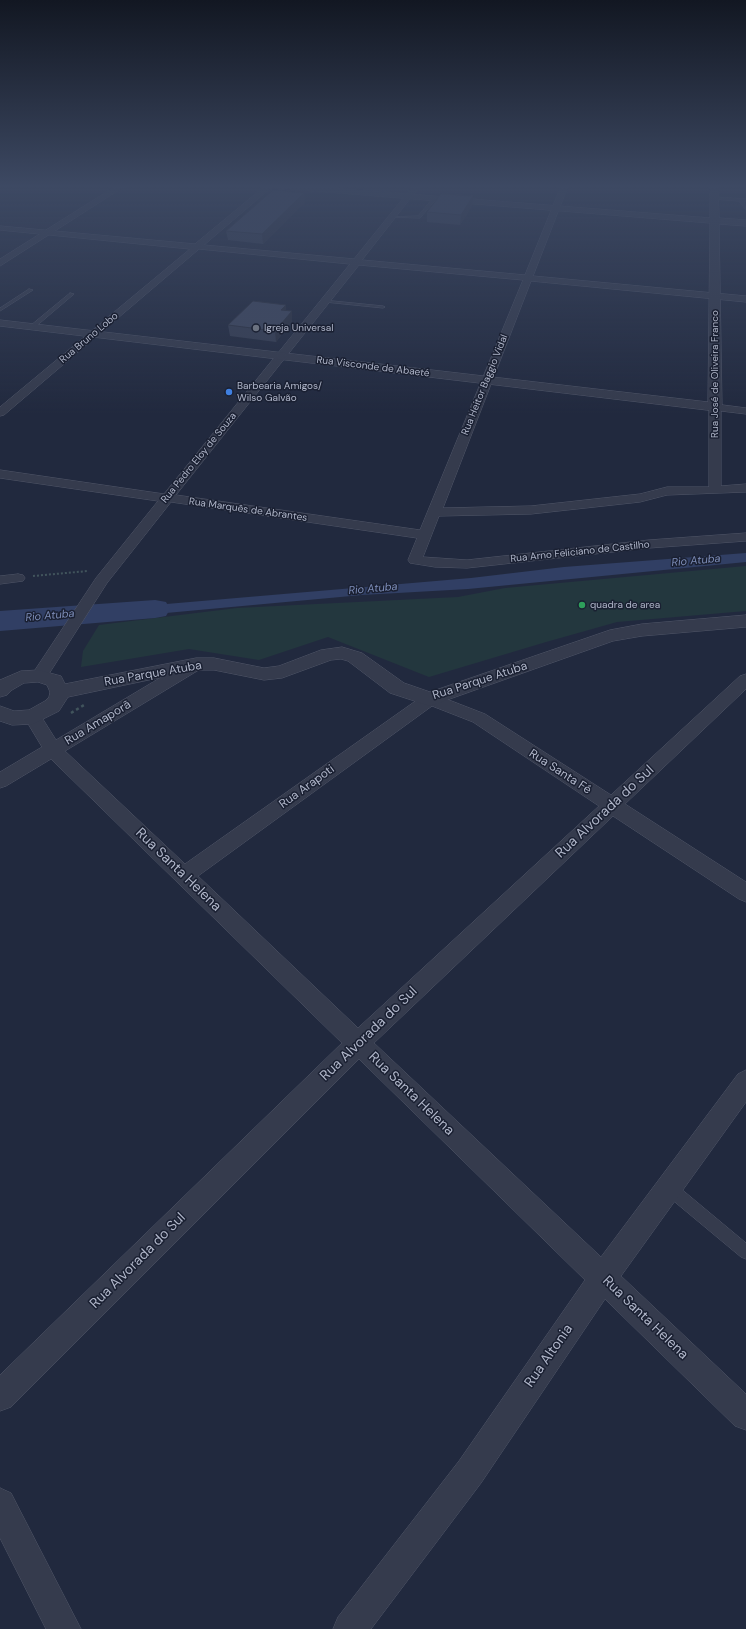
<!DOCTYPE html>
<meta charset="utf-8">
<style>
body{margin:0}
canvas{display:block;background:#21293e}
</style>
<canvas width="746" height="1629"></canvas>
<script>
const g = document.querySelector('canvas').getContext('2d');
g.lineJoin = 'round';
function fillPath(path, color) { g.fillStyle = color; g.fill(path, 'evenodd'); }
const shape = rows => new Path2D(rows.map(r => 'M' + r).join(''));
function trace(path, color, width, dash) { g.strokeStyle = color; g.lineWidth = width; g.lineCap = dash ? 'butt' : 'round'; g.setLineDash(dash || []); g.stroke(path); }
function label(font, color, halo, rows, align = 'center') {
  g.font = font + ' "DM Sans",sans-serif'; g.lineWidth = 3; g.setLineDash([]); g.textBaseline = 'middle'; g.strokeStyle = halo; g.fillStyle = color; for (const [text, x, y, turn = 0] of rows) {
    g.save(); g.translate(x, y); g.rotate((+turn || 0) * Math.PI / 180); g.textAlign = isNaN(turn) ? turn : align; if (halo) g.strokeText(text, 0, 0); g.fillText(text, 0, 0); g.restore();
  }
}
const green = shape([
 [746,566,746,611,617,622,546,642,429,677,328,637,259,660,189,649,81,667,83,651,99,625,237,608,458,597,505,588]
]);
const water = shape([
 [746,553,746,562,468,589,362,595,166,613,96,622,108,609,471,578,564,567]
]);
const river = shape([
 [155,600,166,602,170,609,166,616,155,618,0,631,0,611,155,600]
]);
const pathFar1 = shape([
 [33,576,88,571]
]);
const path = shape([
 [71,713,84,705]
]);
const service = shape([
 [434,197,437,198,420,218,390,217,418,216,434,197],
 [714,197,746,199,746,201,744,201,746,210,739,201,713,199,714,197],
 [29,289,33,290,0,311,0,308,29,289],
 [70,293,74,294,34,328,30,328,30,326,70,293],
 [323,300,383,306,385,307,383,308,325,302,323,300],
 [669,1181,674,1183,746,1243,746,1259,741,1257,664,1193,662,1188,664,1183,669,1181]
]);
const minor = shape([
 [265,186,273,186,204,245,354,259,413,186,420,186,362,260,525,275,561,186,568,186,533,276,746,296,746,302,531,281,443,508,531,506,640,494,667,487,709,487,709,407,715,404,746,408,746,414,721,411,721,486,746,484,746,492,667,495,640,502,531,514,439,516,423,557,467,560,649,540,746,533,746,541,649,548,467,568,435,567,410,563,408,560,417,538,171,502,107,583,45,680,39,681,33,680,31,676,96,578,158,501,0,478,0,470,164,494,350,264,199,249,4,415,0,416,0,407,190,249,0,230,0,226,195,244,265,186],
 [359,265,523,280,420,530,176,495,359,265],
 [18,574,23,575,25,578,23,581,0,584,0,576,18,574],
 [196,659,202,660,204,664,202,668,65,751,185,864,424,695,430,693,436,695,485,714,611,795,740,676,746,674,746,689,625,804,746,882,746,902,739,899,613,816,374,1043,601,1257,738,1074,746,1070,746,1102,621,1276,746,1394,746,1430,735,1426,605,1299,481,1483,371,1629,333,1629,338,1617,459,1461,585,1280,359,1059,11,1407,0,1411,0,1375,342,1043,51,759,6,786,0,788,0,772,42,747,24,717,27,713,33,711,39,713,56,740,190,660,196,659],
 [432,706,473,722,599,806,358,1028,198,876,432,706],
 [0,1488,11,1493,81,1629,46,1629,0,1538,0,1488]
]);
const tertiary = shape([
 [116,186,125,186,0,266,0,259,116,186],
 [274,186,307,186,710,218,710,186,718,186,719,218,746,220,746,226,719,224,722,407,715,411,0,326,0,320,708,402,710,223,278,188,274,186],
 [746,615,746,627,642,636,613,641,430,706,390,693,348,661,341,659,331,660,282,678,264,680,214,670,196,670,68,697,59,711,33,724,12,725,0,721,0,706,14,711,29,710,45,701,49,697,50,692,47,685,38,682,24,683,12,690,7,695,0,697,0,680,21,671,39,670,46,672,61,676,65,684,196,658,214,658,264,668,279,666,321,650,342,647,362,653,404,683,430,692,610,630,642,624,746,615]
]);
const wall = shape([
 [305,202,263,244,228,240,226,231],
 [472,206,460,225,427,222,427,212],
 [286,310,292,321,276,342,230,336,228,325]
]);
const shadedWall = shape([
 [304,193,305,202,263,244,262,234],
 [473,196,472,206,460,225,461,215],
 [286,305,286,315,281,310],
 [292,311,292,321,276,342,275,331]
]);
const building = shape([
 [273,190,304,193,262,234,226,231,273,190],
 [441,194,473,196,461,215,427,212,441,194],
 [253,301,286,305,281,310,292,311,275,331,228,325,253,301]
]);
const markers = [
 [256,328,4,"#6b7280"],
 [229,392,4,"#3f7fe0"],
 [582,605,4,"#2e9e5b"]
];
const farPoinames = [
 ["Igreja Universal",264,328],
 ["Barbearia Amigos/",237,386],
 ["Wilso Galvão",237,398],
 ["quadra de area",590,605]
];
const farStreetnames = [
 ["Rua Bruno Lobo",89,338,-40],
 ["Rua Visconde de Abaeté",373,367,7],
 ["Rua José de Oliveira Franco",715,374,-90],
 ["Rua Heitor Baggio Vidal",485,385,-68],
 ["Rua Pedro Eloy de Souza",199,458,-51],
 ["Rua Marquês de Abrantes",248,510,8],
 ["Rua Arno Feliciano de Castilho",580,552,-6]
];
const farWaternames = [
 ["Rio Atuba",696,561,-5],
 ["Rio Atuba",373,589,-5],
 ["Rio Atuba",50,616,-5]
];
const streetNames = [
 ["Rua Parque Atuba",153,674,-10],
 ["Rua Parque Atuba",480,681,-18],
 ["Rua Amaporã",98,723,-31],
 ["Rua Santa Fé",560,772,33],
 ["Rua Arapoti",307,787,-36]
];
const nearStreetnames = [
 ["Rua Alvorada do Sul",605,812,-43],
 ["Rua Santa Helena",178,870,44],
 ["Rua Alvorada do Sul",369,1034,-44],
 ["Rua Santa Helena",411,1094,44],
 ["Rua Alvorada do Sul",138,1261,-45],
 ["Rua Santa Helena",645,1318,44],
 ["Rua Altonia",549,1356,-55]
];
fillPath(green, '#23373e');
fillPath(water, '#313f64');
fillPath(river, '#313f64');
trace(service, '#505668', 1);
trace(minor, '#505668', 1);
trace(tertiary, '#505668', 1);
trace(pathFar1, '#41545c', 2, [2, 2]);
trace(path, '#41545c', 2.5, [3, 3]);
fillPath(service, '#353b4d');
fillPath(minor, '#353b4d');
fillPath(tertiary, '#353b4d');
fillPath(wall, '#363e53');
fillPath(shadedWall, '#2c3243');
fillPath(building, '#3f4860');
trace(building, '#2c3243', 1);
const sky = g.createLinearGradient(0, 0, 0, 414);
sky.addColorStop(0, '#121722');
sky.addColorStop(0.45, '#3d4963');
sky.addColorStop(1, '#3d496300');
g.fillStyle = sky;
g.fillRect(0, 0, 746, 414);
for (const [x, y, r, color] of markers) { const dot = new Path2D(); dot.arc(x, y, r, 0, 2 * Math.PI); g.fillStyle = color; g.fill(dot); trace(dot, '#1a2032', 1.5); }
label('10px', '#b0b6c9', '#1a2032', farPoinames, 'left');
label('10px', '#b0b6c9', '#1a2032', farStreetnames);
label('italic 11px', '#7d8db8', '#1a2032', farWaternames);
label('12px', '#b0b6c9', '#1a2032', streetNames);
label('14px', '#b0b6c9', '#1a2032', nearStreetnames);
</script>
